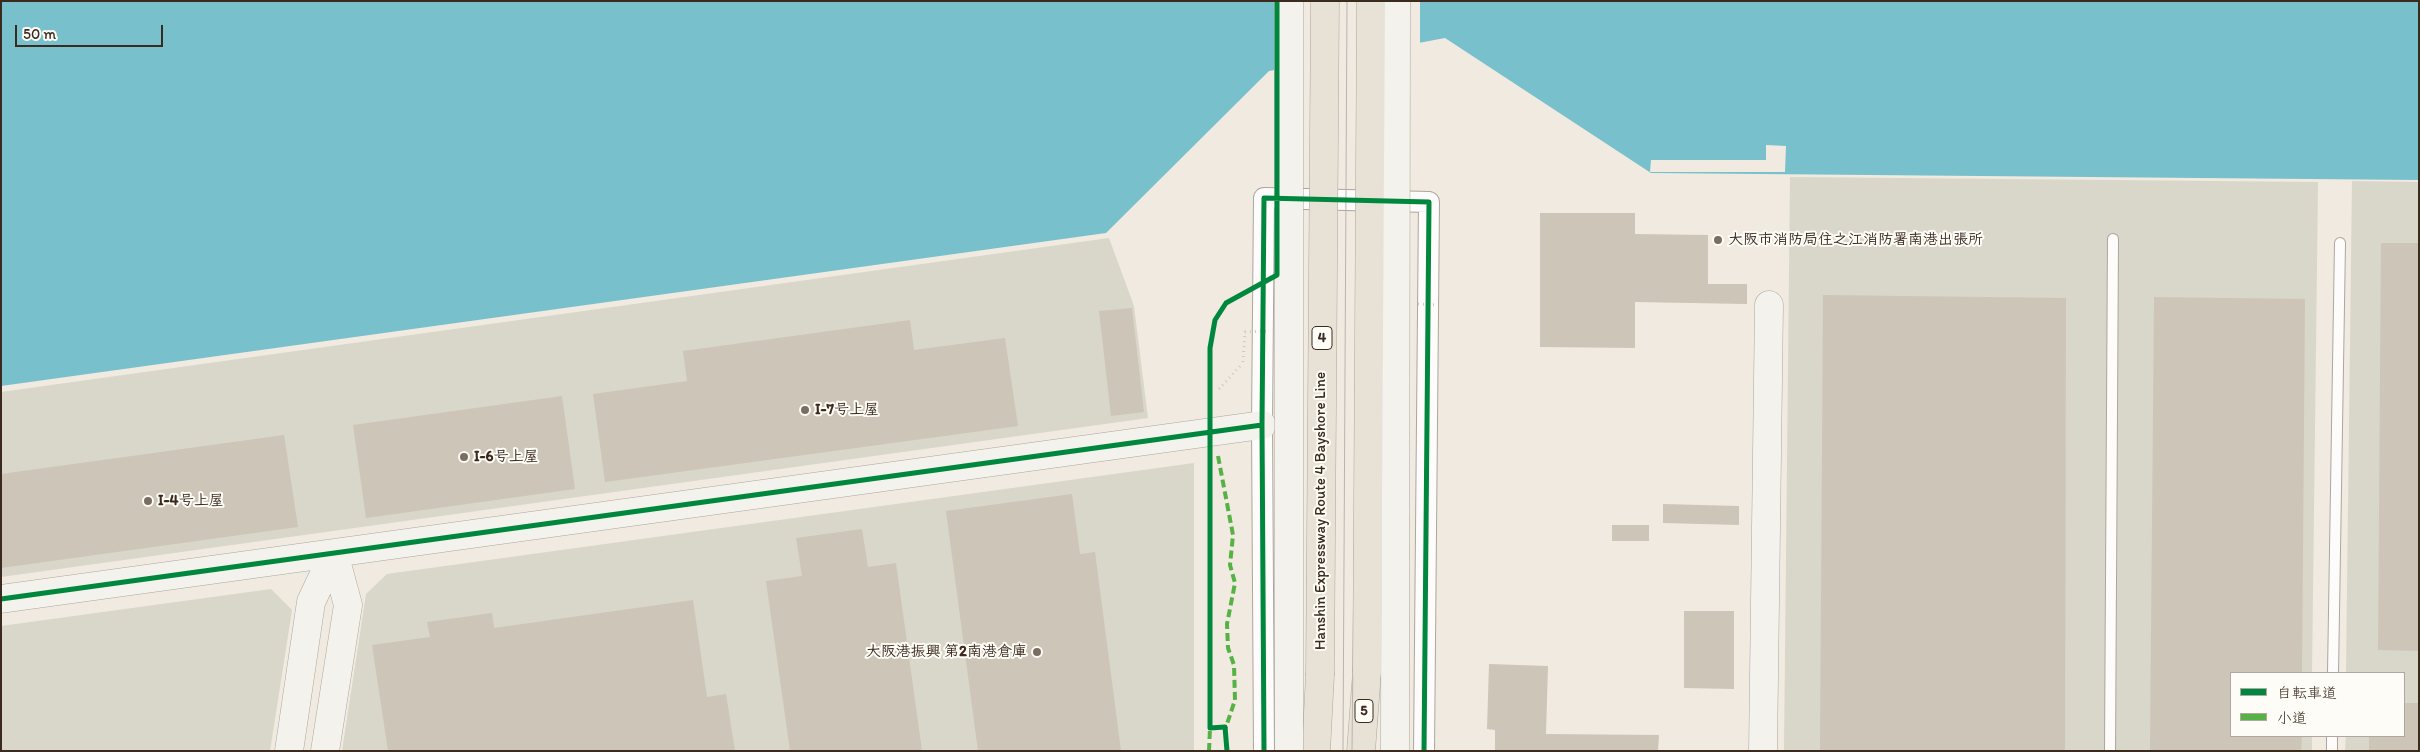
<!DOCTYPE html>
<meta charset="utf-8">
<style>
body{margin:0}
#map{position:relative;width:2420px;height:752px;overflow:hidden;background:#f0eae0;font-family:Itim,"Klee One",sans-serif}
canvas{display:block}
.frame{position:absolute;inset:0;border:2px solid #3b2a1e;pointer-events:none}
.legend{position:absolute;left:2230px;top:672px;width:175px;height:65px;box-sizing:border-box;background:#fdfcf7;border:1px solid #afa8a0;margin:0;padding:6px 9px;list-style:none;font-size:15px;color:#3b2a1e}
.legend li{display:flex;align-items:center;gap:10px;height:25px}
.legend b{width:25px;border:1px solid #afa8a0}
.scale{position:absolute;left:15px;top:25px;width:148px;height:22px;box-sizing:border-box;border:2px solid #3b2a1e;border-top:0;padding-left:6px;font-size:15px;line-height:18px;white-space:nowrap;color:#3b2a1e;-webkit-text-stroke:4px #fdfcf7;paint-order:stroke}
</style>
<div id="map">
<canvas width="2420" height="752"></canvas>
<div class="frame"></div>
<ul class="legend">
<li><b style="height:6px;background:#00873e"></b>自転車道</li>
<li><b style="height:6px;background:#57b245"></b>小道</li>
</ul>
<div class="scale">50 m</div>
</div>
<script>
const g = document.querySelector('canvas').getContext('2d');
g.lineJoin = 'round';
function fillPath(path, color) { g.fillStyle = color; g.fill(path, 'evenodd'); }
const shape = rows => new Path2D(rows.map(r => 'M' + r).join(''));
function trace(path, color, width, dash) { g.strokeStyle = color; g.lineWidth = width; g.lineCap = dash ? 'butt' : 'round'; g.setLineDash(dash || []); g.stroke(path); }
function label(font, color, halo, rows, align = 'center') {
  g.font = font + ' Itim,"Klee One",sans-serif'; g.lineWidth = 4; g.setLineDash([]); g.textBaseline = 'middle'; g.strokeStyle = halo; g.fillStyle = color; for (const [text, x, y, turn = 0] of rows) {
    g.save(); g.translate(x, y); g.rotate((+turn || 0) * Math.PI / 180); g.textAlign = isNaN(turn) ? turn : align; if (halo) g.strokeText(text, 0, 0); g.fillText(text, 0, 0); g.restore();
  }
}
const industrial = shape([
 [1790,177,2318,182,2312,673,2231,673,2231,736,2312,736,2312,751,1784,751],
 [2352,181,2419,182,2419,751,2345,751,2346,736,2404,736,2404,673,2346,673],
 [1109,238,1134,306,1148,418,1,577,1,392],
 [1194,463,1194,751,342,751,366,594,387,574],
 [271,589,292,610,270,751,1,751,1,626]
]);
const water = shape([
 [1,1,2419,1,2419,180,1651,173,1445,38,1269,71,1106,233,1,386]
]);
const pier = shape([
 [1274,1,1420,1,1420,45,1274,72],
 [1766,145,1786,146,1785,172,1650,172,1651,160,1766,160]
]);
const building = shape([
 [1540,213,1635,213,1635,234,1708,235,1708,284,1747,284,1747,304,1635,302,1635,348,1540,347],
 [2381,243,2419,243,2419,651,2378,650],
 [1823,295,2066,298,2065,751,1820,751],
 [2154,297,2305,299,2302,673,2231,673,2231,736,2302,736,2301,751,2150,751],
 [1132,308,1144,412,1111,416,1099,311],
 [910,320,914,350,1005,338,1018,426,605,482,593,394,687,381,683,351],
 [562,396,575,489,366,518,353,425],
 [284,435,298,527,1,568,1,474],
 [1072,494,1080,554,1095,552,1121,751,978,751,946,511],
 [1663,504,1739,506,1739,525,1663,523],
 [1612,525,1649,525,1649,541,1612,541],
 [862,529,868,567,896,563,922,751,790,751,766,581,802,576,796,538],
 [693,600,707,697,726,694,735,751,388,751,372,645,430,637,427,622,492,613,494,628],
 [1684,611,1734,611,1734,689,1684,688],
 [1489,664,1548,666,1546,734,1659,735,1658,751,1495,751,1495,730,1487,729],
 [2404,703,2419,703,2419,751,2369,751,2369,736,2404,736]
]);
const path = shape([
 [1219,389,1242,364]
]);
const lane = shape([
 [2333,673,2340,243],
 [2110,751,2113,239],
 [2332,751,2332,736]
]);
const street = shape([
 [1264,751,1262,425,1264,198,1429,202,1424,751]
]);
const secondary = shape([
 [1,599,1262,425],
 [289,751,311,602,334,553],
 [325,751,348,605,334,553],
 [1763,751,1769,305]
]);
const highway = shape([
 [1316,751,1320,675],
 [1361,751,1367,672]
]);
const tram = shape([
 [1343,751,1347,1],
 [1352,751,1360,1]
]);
const pathBridge = shape([
 [1418,304,1438,305],
 [1243,362,1245,332,1268,331]
]);
const secondaryBridge = shape([
 [1289,751,1289,1],
 [1395,751,1396,1]
]);
const highwayBridge = shape([
 [1367,672,1371,1],
 [1320,675,1325,1]
]);
const quiet = shape([
 [1218,456,1233,535,1230,565,1235,583,1227,624,1228,648,1234,665,1235,700,1225,730],
 [1209,751,1210,728]
]);
const cycleway = shape([
 [1,599,1262,425],
 [1227,751,1225,727,1210,728,1210,348,1215,320,1226,303,1277,275,1277,1],
 [1264,751,1262,425,1264,198,1429,202,1424,751]
]);
const markers = [
 [1718,240,5,"#7a6d62"],
 [805,410,5,"#7a6d62"],
 [464,457,5,"#7a6d62"],
 [148,501,5,"#7a6d62"],
 [1037,652,5,"#7a6d62"]
];
const shields = [
 [1322,338,20],
 [1364,711,18]
];
const shieldNames = [
 ["4",1322,338],
 ["5",1364,711]
];
const poiNames = [
 ["大阪市消防局住之江消防署南港出張所",1728,240],
 ["I-7号上屋",815,410],
 ["I-6号上屋",474,457],
 ["I-4号上屋",158,501],
 ["大阪港振興 第2南港倉庫",1027,652,"right"]
];
const streetNames = [
 ["Hanshin Expressway Route 4 Bayshore Line",1321,511,-90]
];
fillPath(industrial, '#d9d6ca');
fillPath(water, '#78c0cc');
fillPath(pier, '#f0eae0');
fillPath(building, '#cdc5b8');
trace(lane, '#aba69f', 12);
trace(street, '#aba69f', 22);
trace(secondary, '#aba69f', 29);
trace(highway, '#aba69f', 29);
trace(path, '#cdcbc7', 3, [1, 4]);
trace(lane, '#fdfcfa', 10);
trace(street, '#fdfcfa', 20);
trace(secondary, '#f4f2ec', 28);
trace(highway, '#e8e2d6', 28);
trace(tram, '#b7b4b1', 1);
trace(secondaryBridge, '#aba69f', 29, []);
trace(highwayBridge, '#aba69f', 29, []);
trace(pathBridge, '#cdcbc7', 3, [1, 4]);
trace(secondaryBridge, '#f4f2ec', 28);
trace(highwayBridge, '#e8e2d6', 28);
trace(quiet, '#57b245', 4, [8, 4]);
trace(cycleway, '#00873e', 5);
for (const [x, y, r, color] of markers) { const dot = new Path2D(); dot.arc(x, y, r, 0, 2 * Math.PI); g.fillStyle = color; g.fill(dot); trace(dot, '#fdfcf7', 2); }
for (const [x, y, w] of shields) { const box = new Path2D(); box.roundRect(x - w / 2, y - 11.5, w, 23, 4); g.fillStyle = '#fdfcf7'; g.fill(box); trace(box, '#3b2a1e', 1); }
label('bold 14px', '#3b2a1e', null, shieldNames);
label('bold 15px', '#3b2a1e', '#fdfcf7', poiNames, 'left');
label('15px', '#3b2a1e', '#fdfcf7', streetNames);
</script>
